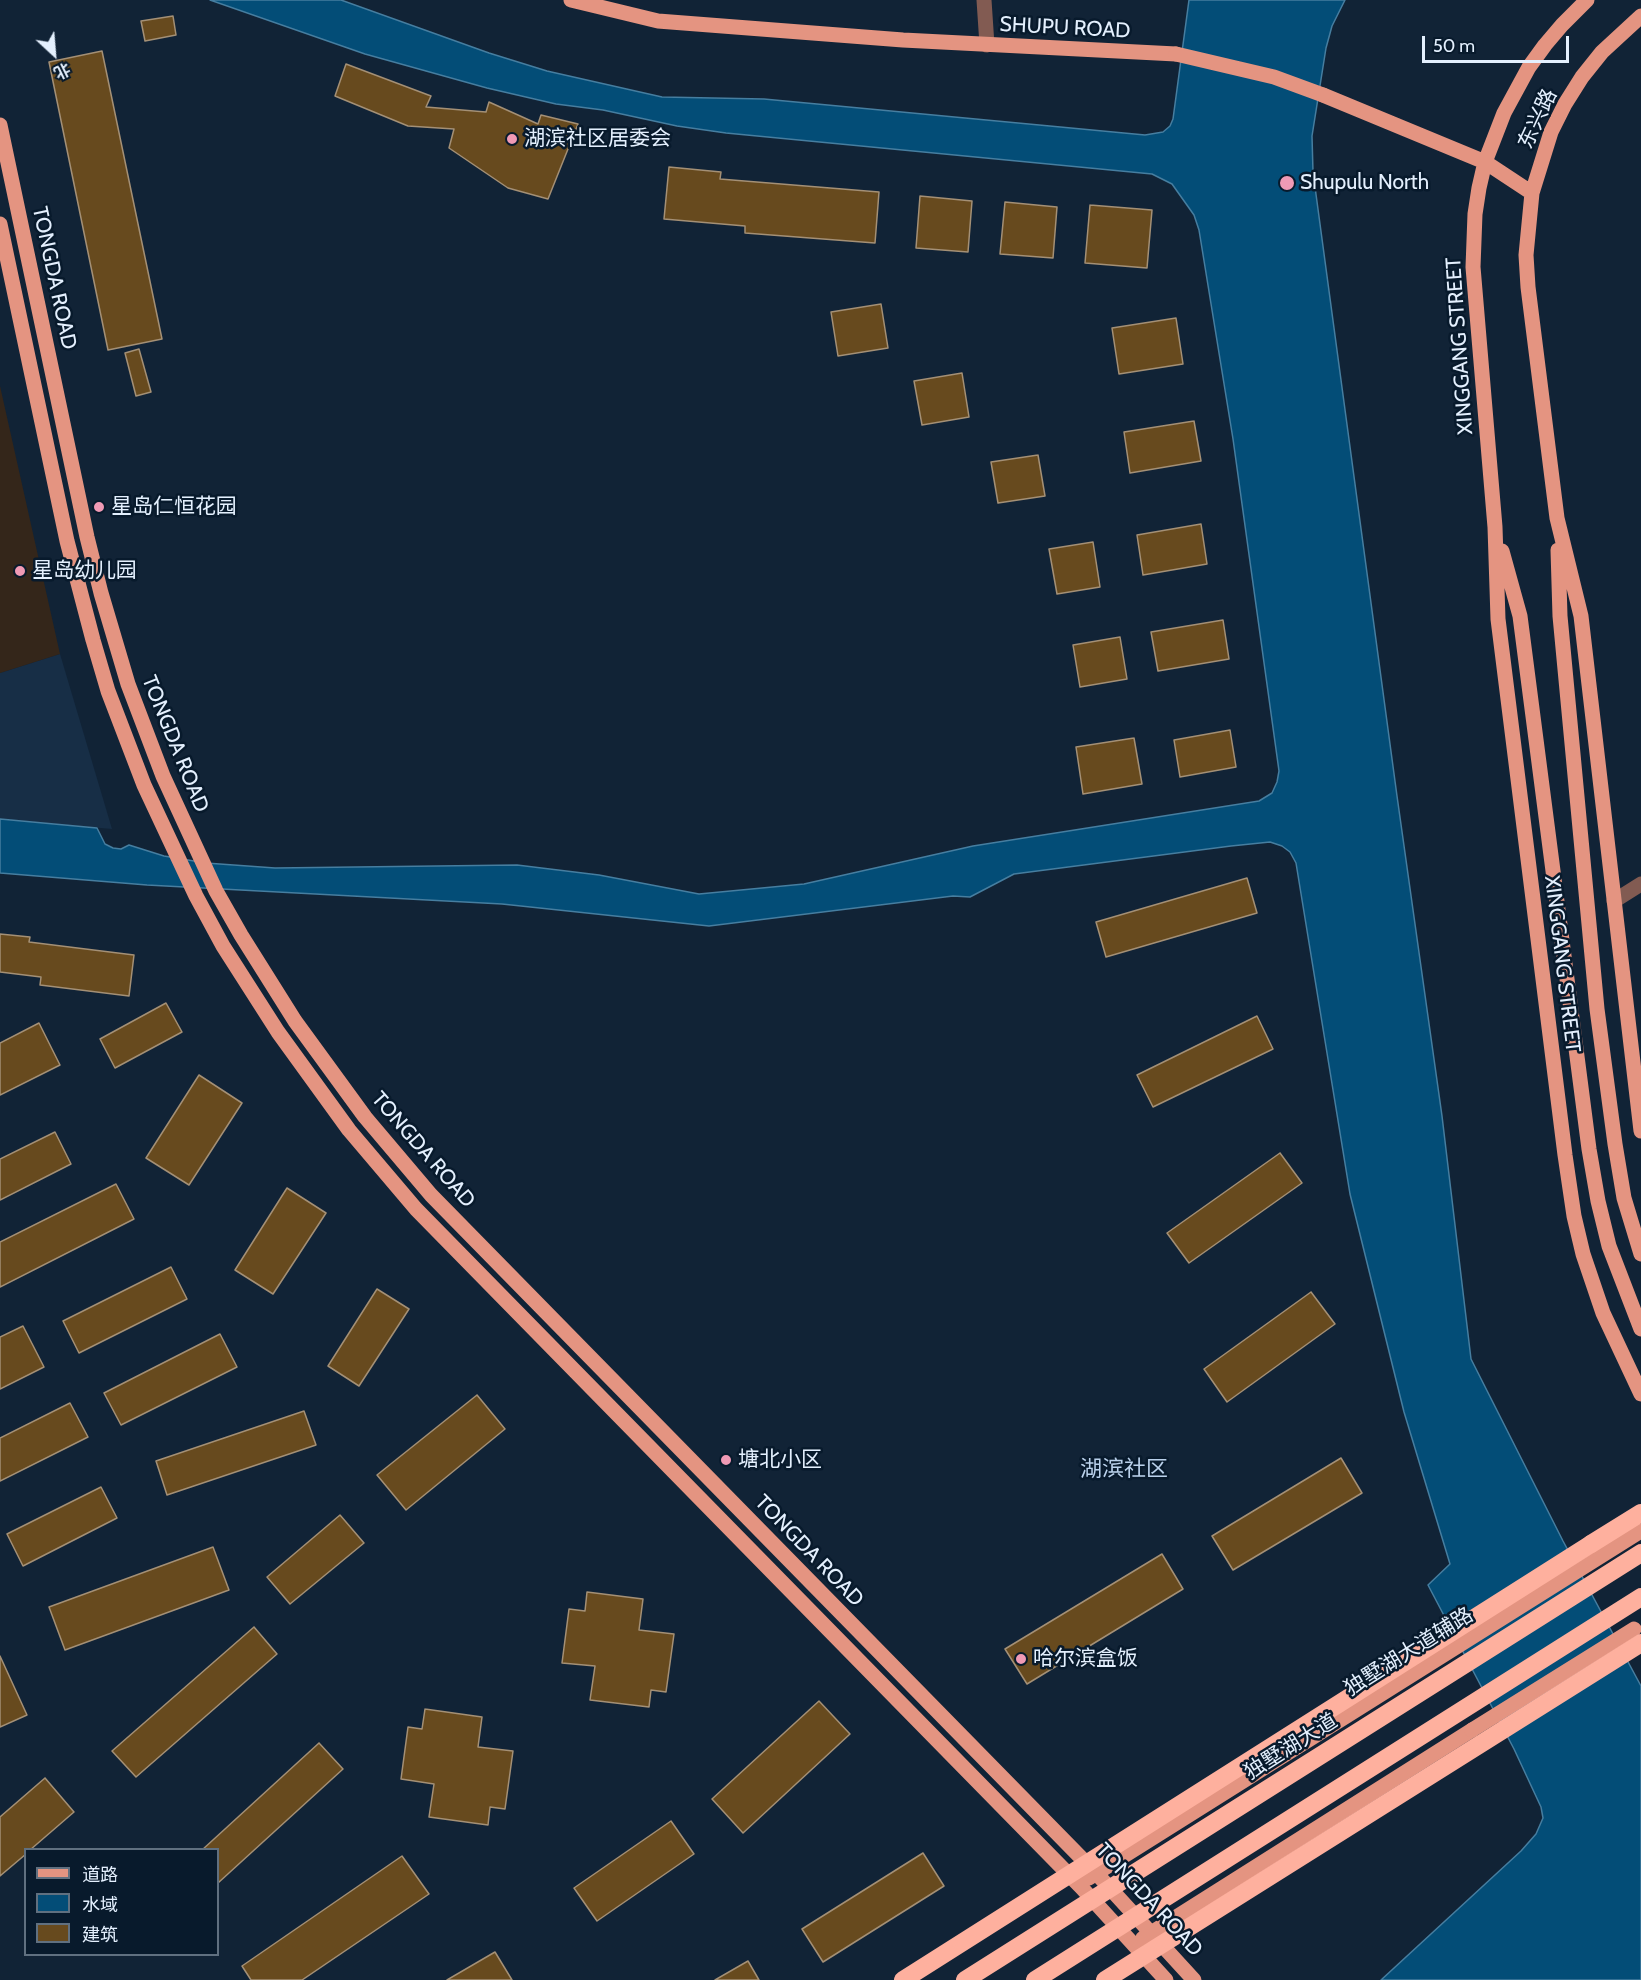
<!DOCTYPE html>
<meta charset="utf-8">
<style>
body{margin:0}
#map{position:relative;width:1641px;height:1980px;overflow:hidden;background:#112336;font-family:Cabin,"Noto Sans SC",sans-serif}
canvas{display:block}
.legend{position:absolute;left:24px;top:1848px;width:195px;height:108px;box-sizing:border-box;background:#081a2c;border:2px solid #607080;margin:0;padding:8px 10px;list-style:none;font-size:18px;color:#e4f0fe}
.legend li{display:flex;align-items:center;gap:12px;height:30px}
.legend b{width:30px;border:2px solid #607080}
.north{position:absolute;left:24px;top:24px;width:60px;height:60px;-webkit-text-stroke:4px #081a2c;paint-order:stroke;rotate:154deg;font-size:16px;font-weight:700;line-height:24px;text-align:center;color:#e4f0fe}
.north::after{content:'';display:block;margin:auto;width:21px;height:27px;background:#e4f0fe;clip-path:polygon(50% 0,100% 100%,50% 72%,0 100%)}
.scale{position:absolute;left:1422px;top:36px;width:147px;height:27px;box-sizing:border-box;border:3px solid #e4f0fe;border-top:0;padding-left:8px;font-size:18px;line-height:21px;white-space:nowrap;color:#e4f0fe;-webkit-text-stroke:4px #081a2c;paint-order:stroke}
</style>
<div id="map">
<canvas width="1641" height="1980"></canvas>
<ul class="legend">
<li><b style="height:8px;background:#e49481"></b>道路</li>
<li><b style="height:16px;background:#034d77"></b>水域</li>
<li><b style="height:16px;background:#674a1e"></b>建筑</li>
</ul>
<div class="north">北</div>
<div class="scale">50 m</div>
</div>
<script>
const g = document.querySelector('canvas').getContext('2d');
g.lineJoin = 'round';
function fillPath(path, color) { g.fillStyle = color; g.fill(path, 'evenodd'); }
const shape = rows => new Path2D(rows.map(r => 'M' + r).join(''));
function trace(path, color, width, dash) { g.strokeStyle = color; g.lineWidth = width; g.lineCap = dash ? 'butt' : 'round'; g.setLineDash(dash || []); g.stroke(path); }
function label(font, color, halo, rows, align = 'center') {
  g.font = font + ' Cabin,"Noto Sans SC",sans-serif'; g.lineWidth = 5; g.setLineDash([]); g.textBaseline = 'middle'; g.strokeStyle = halo; g.fillStyle = color; for (const [text, x, y, turn = 0] of rows) {
    g.save(); g.translate(x, y); g.rotate((+turn || 0) * Math.PI / 180); g.textAlign = isNaN(turn) ? turn : align; if (halo) g.strokeText(text, 0, 0); g.fillText(text, 0, 0); g.restore();
  }
}
const built = shape([
 [60,654,112,829,0,819,0,673]
]);
const education = shape([
 [0,386,60,654,0,673]
]);
const water = shape([
 [210,0,341,0,489,53,547,71,662,97,764,99,1145,135,1163,132,1170,126,1173,119,1189,0,1345,0,1332,26,1326,48,1312,136,1313,172,1397,796,1442,1116,1471,1359,1563,1541,1641,1686,1641,1980,1381,1980,1521,1851,1536,1834,1543,1818,1541,1807,1514,1749,1428,1585,1450,1564,1404,1412,1350,1194,1296,863,1290,852,1282,846,1270,842,1231,846,1014,874,970,897,953,896,709,926,502,904,147,885,0,873,0,819,97,828,105,844,113,848,121,849,129,845,164,856,206,863,275,868,517,865,599,875,699,894,804,884,973,846,1259,801,1272,793,1277,782,1279,771,1233,439,1199,230,1194,215,1172,184,1152,174,726,133,677,126,603,110,556,104,487,88,365,54,210,0]
]);
const building = shape([
 [173,16,176,35,145,41,141,21,173,16],
 [102,51,162,339,108,350,49,62,102,51],
 [346,64,431,96,426,107,486,112,489,102,538,124,541,115,578,124,548,199,508,188,449,148,454,129,408,126,335,96,346,64],
 [669,167,721,172,720,179,879,192,875,243,745,233,745,226,664,219,669,167],
 [920,196,972,201,968,252,916,248,920,196],
 [1005,202,1057,207,1053,258,1000,254,1005,202],
 [1090,205,1152,210,1147,268,1085,263,1090,205],
 [881,304,888,348,838,356,831,312,881,304],
 [1176,318,1183,364,1119,374,1112,328,1176,318],
 [139,349,151,392,136,396,125,353,139,349],
 [962,373,969,417,922,425,914,381,962,373],
 [1194,421,1201,461,1130,473,1124,432,1194,421],
 [1038,455,1045,496,998,503,991,462,1038,455],
 [1201,524,1207,564,1143,575,1137,535,1201,524],
 [1093,542,1100,587,1057,594,1049,549,1093,542],
 [1223,620,1229,659,1158,671,1151,632,1223,620],
 [1120,637,1127,679,1080,687,1073,645,1120,637],
 [1230,730,1236,767,1180,777,1174,740,1230,730],
 [1134,738,1142,784,1083,794,1076,747,1134,738],
 [1247,878,1257,913,1106,957,1096,922,1247,878],
 [0,934,30,937,29,942,134,955,129,996,40,985,41,977,0,972,0,934],
 [166,1003,182,1032,115,1068,100,1039,166,1003],
 [1257,1016,1273,1049,1153,1107,1137,1075,1257,1016],
 [39,1023,60,1065,0,1095,0,1043,39,1023],
 [199,1075,242,1103,189,1185,146,1158,199,1075],
 [55,1132,71,1164,0,1200,0,1159,55,1132],
 [1280,1153,1302,1183,1189,1263,1167,1233,1280,1153],
 [116,1184,134,1219,0,1287,0,1242,116,1184],
 [287,1188,326,1213,273,1294,235,1270,287,1188],
 [171,1267,187,1299,79,1353,63,1321,171,1267],
 [377,1289,409,1309,359,1386,328,1366,377,1289],
 [1311,1292,1335,1324,1227,1402,1204,1369,1311,1292],
 [23,1326,44,1367,0,1389,0,1337,23,1326],
 [220,1334,237,1367,121,1425,104,1393,220,1334],
 [477,1395,505,1429,406,1510,377,1475,477,1395],
 [70,1403,88,1437,0,1481,0,1438,70,1403],
 [304,1411,316,1445,167,1495,156,1461,304,1411],
 [1341,1458,1362,1493,1233,1570,1212,1536,1341,1458],
 [101,1487,117,1518,23,1566,7,1534,101,1487],
 [340,1515,364,1543,290,1604,267,1577,340,1515],
 [213,1547,229,1590,65,1650,49,1607,213,1547],
 [1162,1554,1183,1589,1027,1684,1005,1649,1162,1554],
 [587,1592,643,1599,639,1630,674,1634,666,1692,651,1690,649,1707,590,1700,595,1666,562,1663,569,1609,585,1611,587,1592],
 [254,1627,277,1654,136,1777,112,1751,254,1627],
 [0,1656,27,1715,0,1727,0,1656],
 [819,1701,850,1734,743,1833,712,1799,819,1701],
 [425,1709,482,1717,478,1747,513,1751,505,1809,490,1807,488,1825,429,1817,434,1784,401,1779,408,1727,422,1729,425,1709],
 [319,1743,343,1769,218,1883,218,1850,202,1850,319,1743],
 [45,1778,74,1812,30,1850,26,1850,26,1854,0,1876,0,1817,45,1778],
 [671,1821,694,1854,597,1921,574,1888,671,1821],
 [923,1853,944,1886,823,1962,802,1929,923,1853],
 [402,1856,429,1894,302,1980,251,1980,242,1966,402,1856],
 [495,1952,512,1980,447,1980,495,1952],
 [748,1961,759,1980,715,1980,748,1961]
]);
const minor = shape([
 [984,0,987,45],
 [1614,901,1641,884]
]);
const major = shape([
 [571,0,658,21,903,40,1176,54],
 [1587,0,1562,25,1545,45,1529,67,1504,113,1485,162,1479,188,1475,214,1473,267,1495,527,1498,619,1565,1155,1574,1216,1583,1254,1603,1313,1641,1394],
 [1641,16,1602,52,1582,77,1565,104,1551,132,1532,193,1526,255,1528,287,1557,518,1581,616,1641,1131],
 [1323,95,1485,162,1532,193],
 [0,125,87,537,101,593,128,684,163,776,216,891,241,935,295,1021,365,1117,431,1195,1096,1873,1194,1980],
 [0,224,67,541,93,640,108,691,144,785,196,896,223,946,278,1032,349,1130,416,1209,1081,1887,1166,1980],
 [1558,550,1560,616,1597,1009,1615,1144,1624,1198,1641,1254],
 [1502,551,1520,616,1589,1149,1598,1201,1609,1246,1641,1329],
 [1089,1878,1641,1531],
 [1143,1938,1472,1730]
]);
const highway = shape([
 [1591,1544,1641,1513]
]);
const majorBridge = shape([
 [1176,54,1274,77,1323,95],
 [1472,1730,1634,1629]
]);
const highwayBridge = shape([
 [903,1980,1591,1544],
 [965,1980,1641,1553],
 [1035,1980,1641,1597],
 [1105,1980,1641,1643]
]);
const markers = [
 [512,139,6,"#f09ab5"],
 [1287,183,8,"#f09ab5"],
 [99,507,6,"#f09ab5"],
 [20,571,6,"#f09ab5"],
 [726,1460,6,"#f09ab5"],
 [1021,1659,6,"#f09ab5"]
];
const streetNames = [
 ["SHUPU ROAD",1065,28,3],
 ["东兴路",1538,119,-65],
 ["TONGDA ROAD",54,278,78],
 ["XINGGANG STREET",1460,346,-94],
 ["TONGDA ROAD",175,744,68],
 ["XINGGANG STREET",1562,964,83],
 ["TONGDA ROAD",423,1150,49],
 ["TONGDA ROAD",809,1551,46],
 ["独墅湖大道辅路",1409,1652,-32],
 ["独墅湖大道",1291,1747,-32],
 ["TONGDA ROAD",1149,1900,47]
];
const poiNames = [
 ["湖滨社区居委会",524,139],
 ["Shupulu North",1300,183],
 ["星岛仁恒花园",111,507],
 ["星岛幼儿园",32,571],
 ["塘北小区",738,1460],
 ["哈尔滨盒饭",1033,1659]
];
const neighbourhoodNames = [
 ["湖滨社区",1124,1470]
];
fillPath(built, '#172e46');
fillPath(education, '#34261a');
fillPath(water, '#034d77');
trace(water, '#467ea0', 1.5);
fillPath(building, '#674a1e');
trace(building, '#a49076', 1.5);
trace(minor, '#825b52', 15);
trace(major, '#e49481', 15);
trace(highway, '#feb09e', 18);
trace(majorBridge, '#e49481', 15);
trace(highwayBridge, '#feb09e', 18);
for (const [x, y, r, color] of markers) { const dot = new Path2D(); dot.arc(x, y, r, 0, 2 * Math.PI); g.fillStyle = color; g.fill(dot); trace(dot, '#081a2c', 2); }
label('21px', '#e4f0fe', '#081a2c', streetNames);
label('21px', '#e4f0fe', '#081a2c', poiNames, 'left');
label('22px', '#bad1eb', '#081a2c', neighbourhoodNames);
</script>
